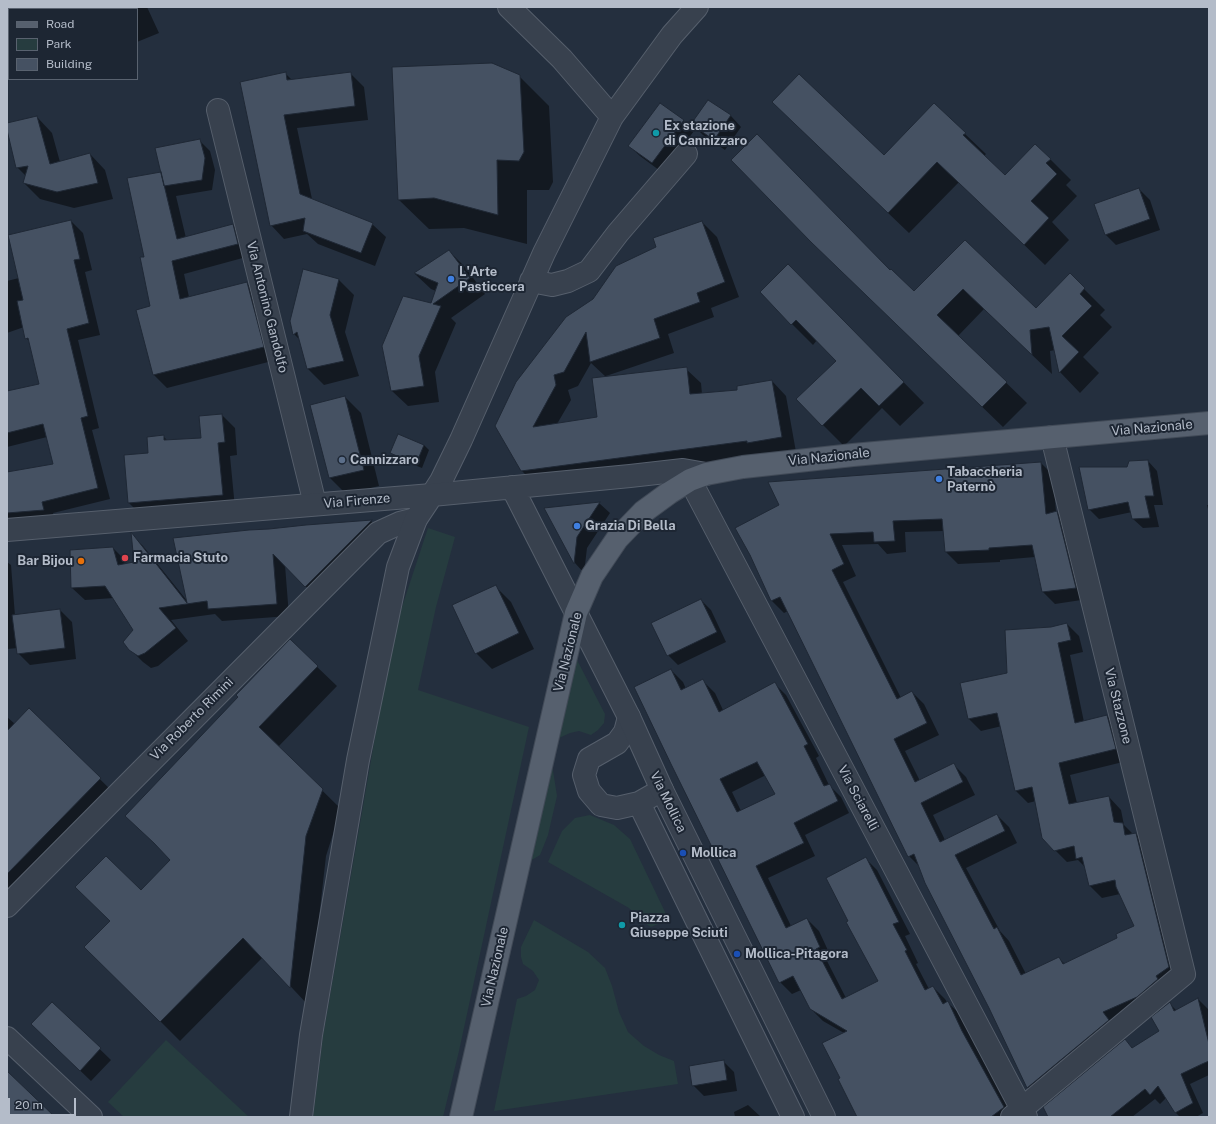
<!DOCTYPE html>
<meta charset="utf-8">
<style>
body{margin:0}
#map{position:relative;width:1216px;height:1124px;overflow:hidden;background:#242f3e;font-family:"Public Sans",sans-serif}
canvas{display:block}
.frame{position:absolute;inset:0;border:8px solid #b4bcc9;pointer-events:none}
.legend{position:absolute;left:8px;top:8px;width:130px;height:72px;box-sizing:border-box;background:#1d2633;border:1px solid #59626f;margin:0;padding:5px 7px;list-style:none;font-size:12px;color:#b4bcc9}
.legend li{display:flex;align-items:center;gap:8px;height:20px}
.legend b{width:20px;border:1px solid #59626f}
.scale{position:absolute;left:8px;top:1098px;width:68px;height:18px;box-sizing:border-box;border:2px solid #b4bcc9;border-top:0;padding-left:5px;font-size:12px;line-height:14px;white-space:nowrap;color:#b4bcc9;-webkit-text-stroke:3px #1d2633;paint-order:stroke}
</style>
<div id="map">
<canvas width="1216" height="1124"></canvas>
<div class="frame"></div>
<ul class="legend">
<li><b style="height:5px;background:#56606e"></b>Road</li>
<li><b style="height:11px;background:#263c3f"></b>Park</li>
<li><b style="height:11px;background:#455162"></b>Building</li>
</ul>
<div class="scale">20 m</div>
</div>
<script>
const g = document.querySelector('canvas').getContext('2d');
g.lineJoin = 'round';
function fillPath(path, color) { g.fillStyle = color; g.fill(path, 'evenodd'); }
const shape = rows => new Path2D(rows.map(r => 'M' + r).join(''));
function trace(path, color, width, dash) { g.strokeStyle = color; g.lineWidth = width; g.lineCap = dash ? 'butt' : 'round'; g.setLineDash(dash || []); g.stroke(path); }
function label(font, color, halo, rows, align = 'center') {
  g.font = font + ' "Public Sans",sans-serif'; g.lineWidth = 4; g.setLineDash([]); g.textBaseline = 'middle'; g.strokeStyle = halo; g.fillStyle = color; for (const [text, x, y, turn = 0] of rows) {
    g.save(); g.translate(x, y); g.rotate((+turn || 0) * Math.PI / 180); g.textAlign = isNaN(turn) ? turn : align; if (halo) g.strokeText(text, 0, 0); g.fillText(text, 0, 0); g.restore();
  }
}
const green = shape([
 [428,528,455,537,436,607,418,690,529,727,459,1051,443,1117,313,1117,323,1036,393,634],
 [577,660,605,714,604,723,598,730,591,735,579,731,570,733,557,739],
 [552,764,557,796,548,835,540,855,530,861],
 [590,815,614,825,630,839,666,914,663,922,651,927,643,922,629,908,548,862,562,831,575,818],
 [534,920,588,952,605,968,612,986,619,1012,628,1032,644,1046,659,1055,674,1061,678,1084,494,1111,517,999,526,996,535,990,539,980,533,971,523,964,521,957,521,947],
 [166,1040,249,1117,124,1117,108,1102]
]);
const shadow = shape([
 [101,7,147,7,159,33,137,42,137,9,102,9],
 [285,73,292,80,350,73,364,87,368,120,297,128,312,199,372,224,386,237,375,266,318,244,307,234,284,239,271,225],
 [519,76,549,106,553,182,549,190,527,190,527,244,464,228,429,229,399,200],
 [708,101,731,116,741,127,725,150,703,135,692,124],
 [37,117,52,133,60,162,90,154,105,170,113,199,74,208,40,199,24,183,26,176,17,167,7,124],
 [683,121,694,131,663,173,640,156,629,146],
 [794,123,884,156,965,134,986,154,984,156,1005,177,1050,159,1071,180,1066,185,1077,196,1052,222,1069,240,1045,265,959,182,909,233],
 [199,140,210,151,215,170,212,190,176,196,186,238,233,225,246,238,250,256,184,274,189,297,246,283,259,295,276,360,167,388,154,375,137,310,151,307,145,257,160,173],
 [1139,189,1150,200,1160,230,1116,245,1105,234],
 [71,221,83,233,92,270,85,272,100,335,78,340,99,428,92,430,110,499,53,513,55,521,7,525,7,473,54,465,47,437,7,447,7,392,41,384,30,342,26,338,24,327,7,333,7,281,19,278],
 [702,222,717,237,739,297,711,308,714,317,668,334,674,353,606,376,686,369,701,383,702,394,738,390,772,381,786,396,796,452,537,486,522,471,496,426,593,300,657,248],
 [591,363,606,377,598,418,557,424,571,400,568,390,578,386],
 [965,241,1036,310,1070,275,1105,310,1100,315,1112,327,1083,357,1099,373,1080,393,1060,372,1055,350,1050,351,1052,374,984,309,958,336,1027,403,1003,427,833,263,890,271,914,293],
 [449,251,465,267,485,294,451,318,456,323,435,372,439,402,408,406,392,391,432,305,436,291,431,289,415,274],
 [339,280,354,295,345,332,359,376,324,385,308,369,301,341,294,334],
 [809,286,924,403,900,426,882,408,844,446,797,399,837,361,817,340,813,345,792,324],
 [345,397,361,413,379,486,346,494,330,478],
 [222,415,235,428,237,455,230,456,235,508,142,516,129,503,149,454,163,436,168,441,202,439],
 [424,445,429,450,422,468,397,458,392,453],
 [1148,461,1157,471,1163,505,1154,505,1159,527,1143,528,1133,519,1132,512,1099,519,1089,509,1128,468],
 [1041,463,1053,475,1056,512,1069,524,1088,599,1055,604,1043,592,1035,557,1000,560,1000,562,958,564,946,552,944,531,905,532,906,552,887,554,878,544,842,545,856,576,843,582,901,698,912,692,924,704,939,735,905,751,920,781,954,765,966,777,975,795,933,815,945,840,997,815,1009,827,1017,843,966,868,1000,931,1009,941,1026,974,1058,958,1065,964,1118,939,1135,926,1120,894,1102,898,1090,886,1085,867,1078,860,1067,862,1055,850,1036,801,1028,803,1016,791,1002,726,981,731,969,719,1051,628,1067,624,1079,636,1083,652,1070,655,1084,722,1107,716,1119,728,1127,761,1070,775,1077,803,1109,797,1121,810,1124,825,1133,834,1136,834,1148,846,1181,979,1040,1100,1028,1088,990,1007,920,867,909,856,788,611,784,613,772,601,750,555],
 [599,503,610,513,587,548,584,573,575,563,546,509],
 [1207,505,1209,505,1209,513],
 [371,521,383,533,318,599,285,565,289,616,222,621,215,614,171,620,188,641,158,666,151,668,143,662,130,649,134,630,114,598,85,600,72,588,71,551,113,548,125,560,126,565,135,563,132,535,143,546,188,602,174,538],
 [7,562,11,565,15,616,60,610,72,622,76,659,30,665,18,653,18,648,7,649],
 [495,586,511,602,534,649,492,669,476,653],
 [701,600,711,610,726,642,678,665,668,655],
 [290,641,337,686,278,747,341,809,326,856,309,1006,263,957,180,1041,86,947,172,860,239,697],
 [671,670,683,682,686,689,703,681,715,693,723,710,774,683,786,695,819,756,816,758,829,785,841,797,849,813,805,835,815,856,768,878,791,926,807,919,819,931,832,959,827,961,846,998,879,981,849,921,865,858,877,870,910,934,905,936,918,963,916,964,929,989,933,987,945,999,947,1002,960,1014,974,1044,1015,1117,858,1117,844,1033,823,1021,810,1008,801,990,792,994,780,982],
 [766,775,776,794,741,811,732,792],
 [29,709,121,800,7,916,7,717,15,724],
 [1198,999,1208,1009,1209,1013,1209,1075,1190,1084,1203,1113,1196,1117,1180,1117,1176,1113,1166,1098,1160,1104,1155,1099,1132,1117,1049,1117,1125,1041,1133,1049,1160,1032,1170,1004,1177,1011],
 [52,1003,111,1060,91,1081,42,1034],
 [723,1061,734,1072,737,1091,704,1096,693,1085],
 [748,1105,761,1117,735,1117,734,1112]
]);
const building = shape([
 [492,63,520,75,524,152,519,161,497,160,498,215,434,198,398,200,392,67,492,63],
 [286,72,287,80,351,72,355,106,284,115,300,194,373,223,361,253,303,231,305,218,270,226,240,82,286,72],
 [799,74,884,155,934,103,966,133,963,135,1005,175,1035,144,1051,159,1046,163,1057,174,1031,201,1049,218,1024,245,937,162,888,213,772,102,799,74],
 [708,100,731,115,714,140,691,124,708,100],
 [660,103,684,120,652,163,628,146,660,103],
 [37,116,50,164,90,153,98,183,57,192,23,183,28,166,16,168,7,130,7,123,37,116],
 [757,134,890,270,891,269,914,291,965,240,1036,308,1070,273,1085,288,1080,294,1092,306,1062,336,1079,352,1059,373,1049,327,1030,330,1032,355,963,289,937,315,1007,382,982,407,811,242,731,160,757,134],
 [200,139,205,158,202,180,164,186,155,148,200,139],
 [161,172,177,239,233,224,238,244,172,261,180,299,247,282,264,347,153,375,136,310,150,306,140,257,144,257,127,178,161,172],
 [1139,188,1150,219,1105,235,1094,204,1139,188],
 [71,220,80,259,74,260,89,323,67,329,88,416,81,418,98,488,42,502,44,510,7,513,7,472,53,464,43,424,7,433,7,391,39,384,28,338,25,339,17,301,23,300,8,235,71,220],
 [702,221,725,282,697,293,700,302,654,319,660,338,590,362,586,332,564,372,554,375,556,385,533,427,597,417,592,378,687,367,690,394,737,390,737,386,772,380,782,437,747,443,747,441,521,471,495,426,516,382,566,317,593,299,616,266,656,247,653,238,702,221],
 [449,250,470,278,433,304,441,306,419,356,424,386,391,391,382,346,403,296,431,303,438,283,414,273,449,250],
 [788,264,904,382,879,406,861,388,822,426,796,399,836,361,796,320,791,325,760,292,788,264],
 [303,269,339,279,330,315,344,361,307,369,297,332,293,335,290,321,303,269],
 [345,396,364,470,329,478,310,405,345,396],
 [222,414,225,442,218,443,223,495,128,503,124,455,148,453,147,437,164,435,164,440,201,438,199,416,222,414],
 [398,434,424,445,416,464,390,453,398,434],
 [1148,460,1154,496,1145,496,1150,518,1132,519,1128,502,1088,510,1079,467,1127,467,1129,461,1148,460],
 [1041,462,1046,514,1057,511,1076,588,1042,592,1032,545,989,548,989,550,945,552,942,519,893,521,895,541,874,542,873,532,830,534,844,564,832,570,897,699,912,691,927,723,894,739,915,782,954,763,963,782,921,803,940,842,997,814,1005,831,955,855,994,929,997,927,1021,975,1059,957,1063,964,1117,938,1116,934,1134,926,1116,887,1115,880,1089,886,1082,857,1076,859,1074,846,1054,851,1042,838,1032,787,1015,791,997,713,968,719,960,683,1007,673,1005,630,1051,627,1067,623,1071,640,1058,643,1075,723,1107,715,1116,749,1059,763,1069,804,1109,796,1114,822,1123,823,1125,835,1136,833,1169,967,1156,976,1158,979,1137,997,1103,1012,1109,1020,1027,1088,989,1008,925,883,914,854,908,857,780,597,771,601,750,555,735,528,779,505,768,482,1041,462],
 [600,502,577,537,574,564,544,508,600,502],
 [372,520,305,587,273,554,277,604,208,609,207,601,159,608,176,628,145,653,138,656,129,650,123,642,133,630,105,586,71,588,70,550,113,547,118,565,134,562,131,532,187,603,173,538,249,530,269,529,306,525,372,520],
 [496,585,519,633,475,654,452,605,496,585],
 [701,599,717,632,667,656,651,623,701,599],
 [60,609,65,648,17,654,12,615,60,609],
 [290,639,318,666,259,727,323,789,306,836,290,988,243,938,160,1022,84,947,110,921,75,887,106,856,141,890,170,860,154,843,125,816,238,697,236,695,290,639],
 [671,669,681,690,703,679,719,712,775,682,808,744,804,746,824,786,830,784,838,801,794,823,804,843,756,866,786,928,807,918,820,947,816,949,842,999,878,981,846,922,848,921,826,878,866,857,899,922,893,924,907,950,905,951,925,990,933,986,943,1004,948,1001,962,1031,1004,1107,1003,1108,991,1117,857,1117,838,1079,840,1078,822,1043,847,1031,810,1009,793,976,779,983,671,764,634,687,671,669],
 [757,762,775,794,737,812,720,779,757,762],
 [29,708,101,778,7,874,7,731,29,708],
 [1198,998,1209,1044,1209,1061,1202,1064,1181,1074,1193,1103,1175,1113,1158,1086,1150,1095,1145,1089,1110,1117,1048,1117,1043,1107,1125,1039,1132,1048,1159,1031,1151,1017,1170,1002,1174,1011,1198,998],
 [52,1002,101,1048,80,1071,31,1024,52,1002],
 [724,1060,727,1080,692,1086,689,1066,724,1060],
 [7,1071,55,1117,7,1117,7,1071]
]);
const minor = shape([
 [509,7,562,59,612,117],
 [218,110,315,504],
 [531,281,552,285,568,281,589,271,618,233,686,154],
 [690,480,1026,1117],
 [432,495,441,481,461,440,544,253,612,117,672,35,697,7],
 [629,717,625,732,617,743,589,759,584,775,589,791,601,805,617,808,639,803],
 [662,790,639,803,793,1117],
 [7,906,378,533,400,523,416,519],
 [7,1038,91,1117],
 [1012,1117,1184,974,1052,437]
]);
const tertiary = shape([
 [512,487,629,717,662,790,824,1117],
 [7,530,432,495,630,476,683,470,706,474],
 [301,1117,311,1035,358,760,398,567,416,519,432,495]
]);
const primary = shape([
 [461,1117,576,613,592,576,617,539,643,512,669,493,690,480,706,474,743,467,853,455,1209,423]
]);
const markers = [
 [656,133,4,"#0f9aa8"],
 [451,279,4,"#3f7fe0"],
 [342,460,4,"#5c6f8a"],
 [939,479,4,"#3f7fe0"],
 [577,526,4,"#3f7fe0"],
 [125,558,4,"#e0444e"],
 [81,561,4,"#e8710a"],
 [683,853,4,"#1a4fb4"],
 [622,925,4,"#0f9aa8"],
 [737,954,4,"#1a4fb4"]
];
const poiNames = [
 ["Ex stazione",664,126],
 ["di Cannizzaro",664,141],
 ["L'Arte",459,272],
 ["Pasticcera",459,287],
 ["Cannizzaro",350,460],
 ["Tabaccheria",947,472],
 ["Paternò",947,487],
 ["Grazia Di Bella",585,526],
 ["Farmacia Stuto",133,558],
 ["Bar Bijou",73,561,"right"],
 ["Mollica",691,853],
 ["Piazza",630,918],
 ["Giuseppe Sciuti",630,933],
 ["Mollica-Pitagora",745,954]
];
const streetNames = [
 ["Via Antonino Gandolfo",267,307,76],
 ["Via Nazionale",1152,428,-5],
 ["Via Nazionale",829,457,-6],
 ["Via Firenze",357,501,-5],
 ["Via Nazionale",568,652,-76],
 ["Via Stazzone",1118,706,76],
 ["Via Roberto Rimini",192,719,-45],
 ["Via Sciarelli",858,798,62],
 ["Via Mollica",668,802,64],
 ["Via Nazionale",495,967,-77]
];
fillPath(green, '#263c3f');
fillPath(shadow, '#0007');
fillPath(building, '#455162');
trace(building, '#1f2835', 1);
trace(minor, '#565f6c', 24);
trace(tertiary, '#565f6c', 24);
trace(primary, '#414a57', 24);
trace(minor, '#38414e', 22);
trace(tertiary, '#38414e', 22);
trace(primary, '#56606e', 22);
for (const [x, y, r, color] of markers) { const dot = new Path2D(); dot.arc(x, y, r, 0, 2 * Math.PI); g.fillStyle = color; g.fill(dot); trace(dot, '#1d2633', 1.5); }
label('bold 13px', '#b4bcc9', '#1d2633', poiNames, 'left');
label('13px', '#b4bcc9', '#1d2633', streetNames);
</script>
